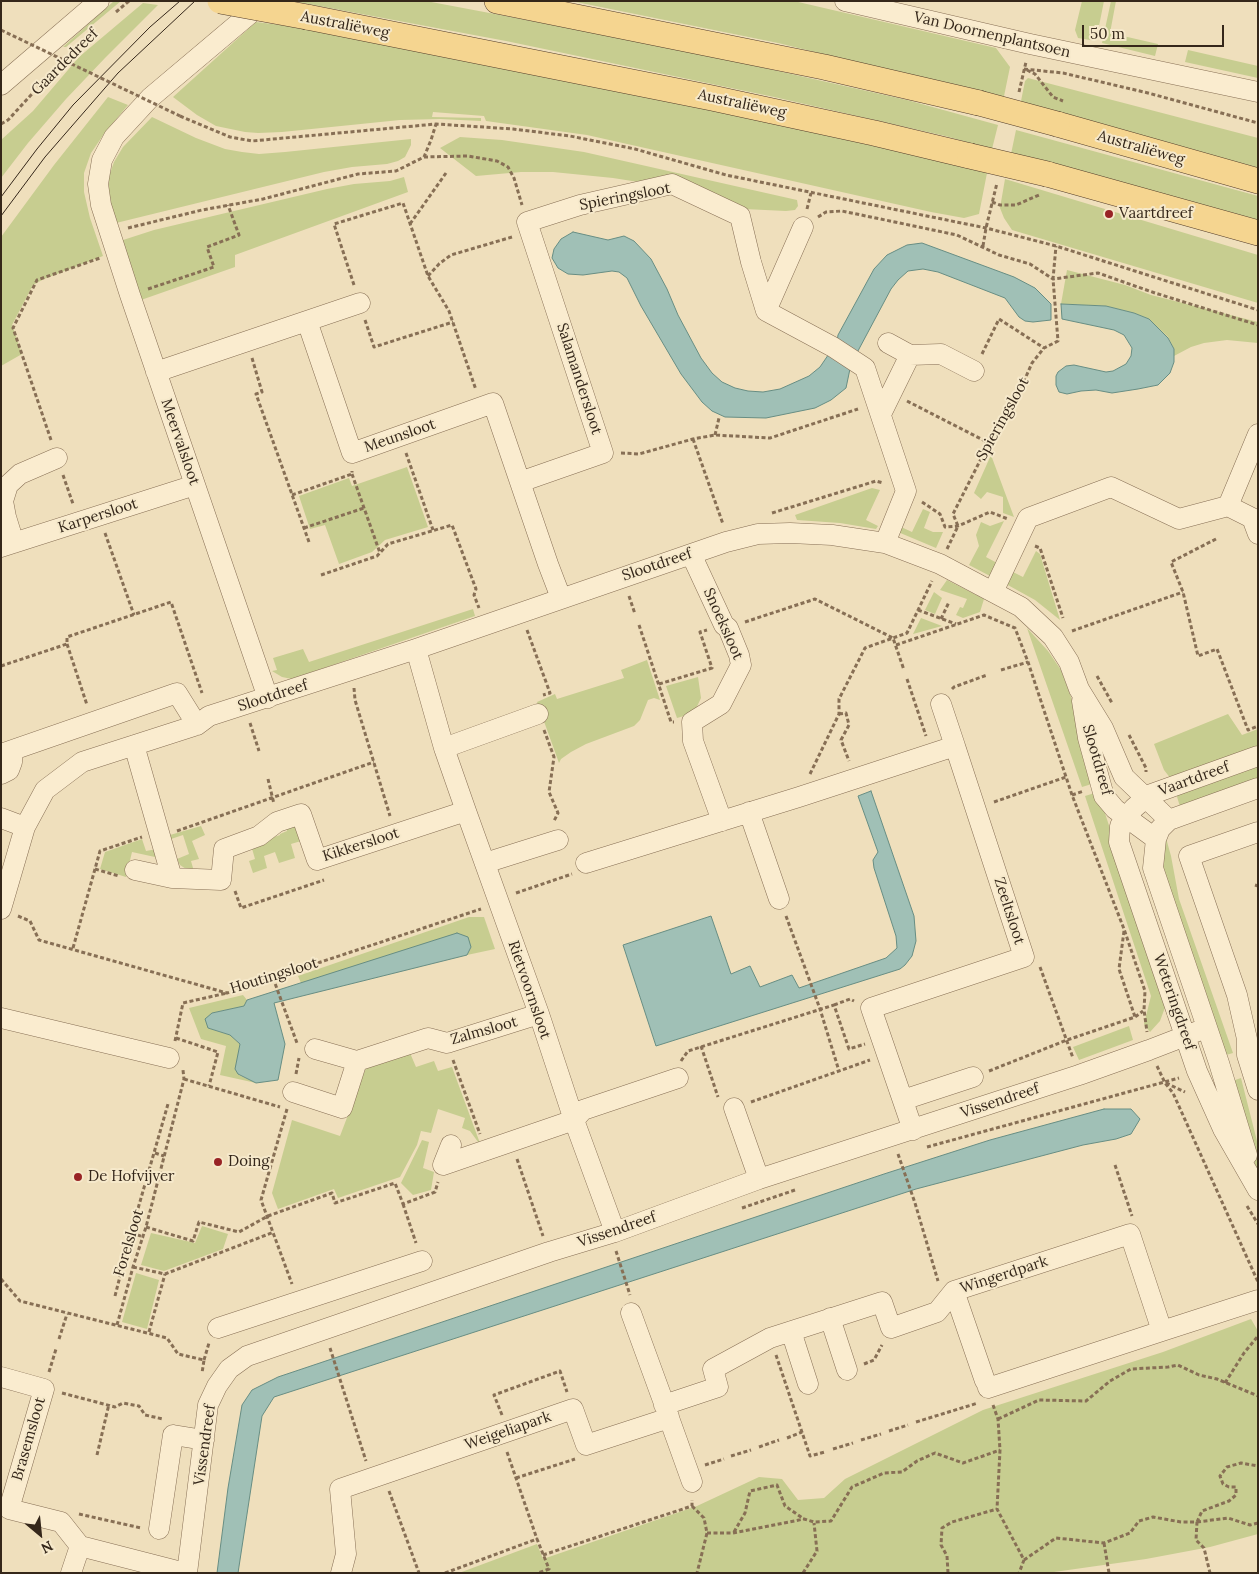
<!DOCTYPE html>
<meta charset="utf-8">
<style>
body{margin:0}
#map{position:relative;width:1259px;height:1574px;overflow:hidden;background:#efdfbc;font-family:Lora,serif}
canvas{display:block}
.frame{position:absolute;inset:0;border:2px solid #35271a;pointer-events:none}
.north{position:absolute;left:15px;top:1509px;width:50px;height:50px;-webkit-text-stroke:4px #f6e9cb;paint-order:stroke;rotate:152deg;font-size:14px;font-weight:700;line-height:20px;text-align:center;color:#35271a}
.north::after{content:'';display:block;margin:auto;width:18px;height:22px;background:#35271a;clip-path:polygon(50% 0,100% 100%,50% 72%,0 100%)}
.scale{position:absolute;left:1082px;top:25px;width:142px;height:22px;box-sizing:border-box;border:2px solid #35271a;border-top:0;padding-left:6px;font-size:15px;line-height:18px;white-space:nowrap;color:#35271a;-webkit-text-stroke:4px #f6e9cb;paint-order:stroke}
</style>
<div id="map">
<canvas width="1259" height="1574"></canvas>
<div class="frame"></div>
<div class="north">N</div>
<div class="scale">50 m</div>
</div>
<script>
const g = document.querySelector('canvas').getContext('2d');
g.lineJoin = 'round';
function fillPath(path, color) { g.fillStyle = color; g.fill(path, 'evenodd'); }
const shape = rows => new Path2D(rows.map(r => 'M' + r).join(''));
function trace(path, color, width, dash) { g.strokeStyle = color; g.lineWidth = width; g.lineCap = dash ? 'butt' : 'round'; g.setLineDash(dash || []); g.stroke(path); }
function label(font, color, halo, rows, align = 'center') {
  g.font = font + ' Lora,serif'; g.lineWidth = 4; g.setLineDash([]); g.textBaseline = 'middle'; g.strokeStyle = halo; g.fillStyle = color; for (const [text, x, y, turn = 0] of rows) {
    g.save(); g.translate(x, y); g.rotate((+turn || 0) * Math.PI / 180); g.textAlign = isNaN(turn) ? turn : align; if (halo) g.strokeText(text, 0, 0); g.fillText(text, 0, 0); g.restore();
  }
}
const green = shape([
 [114,1,121,1,66,47,63,47],
 [292,1,426,1,680,49,907,100,998,125,992,149,945,136,774,97,506,41],
 [571,1,794,1,996,48,1010,67,1003,101,920,78,778,43],
 [1082,1,1104,1,1096,41,1078,38,1075,30],
 [1111,1,1116,1,1110,33,1158,44,1155,56,1102,43],
 [143,3,158,5,105,58,66,99,28,143,1,178,1,140,33,111,79,57],
 [256,22,297,27,593,84,961,165,987,173,979,214,964,218,931,212,587,135,486,121,484,116,433,112,432,117,481,118,481,121,440,119,400,120,282,132,258,133,245,132,216,126,197,115,173,97],
 [1188,50,1258,66,1258,78,1185,62],
 [1028,78,1258,138,1258,171,1020,106,1025,81],
 [108,97,128,105,104,134,91,153,84,173,84,192,90,218,103,256,44,279,33,285,12,325,22,354,1,366,1,237,54,165],
 [152,117,196,138,225,149,242,152,259,154,285,152,411,139,411,145,405,157,398,161,387,164,352,167,324,172,116,223,111,211,108,193,109,176,114,162,123,147],
 [1016,130,1258,196,1258,223,1011,154],
 [460,137,502,140,584,152,797,200,798,206,795,210,786,211,744,209,651,184,613,178,553,172,521,172,476,176,440,148],
 [404,177,408,192,235,255,235,267,141,300,120,241,154,230,327,189,354,184,390,181],
 [1005,179,1258,255,1258,303,1012,230,1004,218,1000,208],
 [1067,270,1125,285,1151,295,1258,322,1258,343,1227,340,1204,343,1191,347,1174,356,1174,349,1168,337,1149,319,1134,313,1106,306,1061,304],
 [991,455,1014,517,1003,513,1003,497,987,492,981,499,974,493],
 [407,467,428,527,385,540,372,552,339,564,325,525,310,529,299,496,349,478,352,486],
 [872,488,880,490,866,520,878,526,876,529,840,523,797,520,795,515],
 [923,509,930,512,924,528,933,532,943,532,936,548,898,532,899,526,912,532],
 [1004,521,986,557,997,563,990,576,969,565,979,546,976,535,981,522,990,526],
 [1036,551,1040,554,1060,620,1035,600,1006,584,1011,571,1023,577],
 [947,580,984,599,980,612,963,618,956,615,960,607,963,608,967,599,940,590],
 [934,592,942,598,935,614,925,610],
 [473,609,475,616,292,679,282,677,272,671,277,670,273,658,303,649,309,662],
 [921,618,942,626,913,634],
 [1027,628,1048,651,1061,670,1071,697,1095,783,1082,787],
 [647,660,660,700,654,698,648,700,640,720,634,726,586,744,571,752,561,759,559,763,537,702,555,694,557,699,624,678,621,670],
 [698,677,701,698,694,713,677,718,666,686],
 [1228,714,1242,735,1258,729,1258,748,1171,779,1164,770,1154,744],
 [1258,762,1258,783,1181,810,1175,790],
 [1098,792,1167,1002,1160,1021,1150,1032,1144,1024,1151,996,1085,796],
 [295,824,301,841,291,844,295,858,279,863,275,852,264,856,267,868,253,873,249,861,255,859,251,845,280,835,280,834,287,831,286,827],
 [201,826,205,835,192,841,199,859,191,861,193,868,192,873,180,865,177,859,189,854,183,835,171,839,170,835],
 [1166,838,1171,856,1179,899,1233,1053,1226,1055,1160,869],
 [142,839,146,851,157,849,155,857,132,852,126,877,100,869,105,852],
 [469,917,484,917,495,949,467,955,471,947,301,983,298,976],
 [243,995,247,1000,245,1006,212,1013,208,1028,230,1035,240,1044,239,1075,256,1083,220,1075,226,1046,201,1039,189,1008],
 [1129,1026,1133,1040,1079,1060,1073,1047],
 [410,1053,416,1067,434,1061,438,1071,452,1067,481,1146,470,1131,462,1128,465,1118,438,1109,431,1133,421,1131,417,1145,400,1177,338,1198,334,1189,278,1209,272,1193,292,1120,340,1136,366,1068],
 [1241,1078,1258,1145,1258,1175,1232,1081],
 [422,1140,429,1142,423,1168,434,1172,431,1190,413,1195,401,1183],
 [202,1226,228,1234,223,1249,164,1271,141,1265,151,1233,195,1243],
 [136,1273,159,1280,147,1329,122,1322],
 [1251,1319,1258,1331,1258,1534,1210,1547,1146,1559,1047,1573,459,1573,537,1544,543,1559,697,1506,759,1477,782,1479,798,1500,824,1498,845,1479,983,1410,1163,1352]
]);
const water = shape([
 [573,232,608,240,624,236,634,241,651,259,667,289,678,315,701,358,712,373,722,382,735,388,748,391,763,392,780,389,809,376,820,367,837,342,838,335,874,269,887,255,907,245,922,243,1014,277,1035,288,1051,304,1051,320,1033,322,1025,321,1019,317,1005,298,938,272,923,269,908,271,898,280,891,289,851,364,846,388,831,400,815,408,766,418,725,417,712,411,702,402,681,374,641,306,627,278,619,272,612,271,583,275,568,274,558,268,552,258,554,249,561,239,573,232],
 [1061,304,1106,306,1134,313,1149,319,1168,338,1174,349,1174,362,1170,373,1158,385,1138,389,1112,393,1096,390,1081,391,1067,394,1059,392,1056,385,1056,376,1058,372,1066,366,1074,365,1106,372,1113,371,1126,364,1131,356,1132,348,1124,335,1114,330,1062,319,1061,304],
 [871,791,914,916,916,941,912,956,905,965,900,969,656,1046,623,945,711,916,731,974,750,966,760,987,792,975,799,988,886,958,897,948,896,936,874,868,873,860,878,852,858,796,871,791],
 [457,933,468,937,471,947,467,955,274,1003,285,1044,278,1080,256,1083,238,1074,235,1069,240,1044,230,1035,208,1028,205,1019,212,1013,244,1006,247,1000,457,933],
 [1104,1109,1131,1109,1140,1119,1131,1134,1116,1139,1083,1145,916,1189,274,1397,262,1416,238,1573,217,1573,228,1488,242,1405,252,1390,278,1377,884,1174,990,1140,1104,1109]
]);
const path = shape([
 [116,12,129,1],
 [1024,69,1063,73,1148,93,1258,123],
 [1027,70,1035,74,1053,97,1063,101],
 [1019,92,1026,62],
 [180,116,230,137,252,141,436,124,513,129,570,136,635,149,726,175,986,228,1056,246,1258,310],
 [1,124,8,120,67,56],
 [424,157,468,156,497,161,508,167,514,178,522,205],
 [992,202,1000,205,1016,205,1039,195],
 [807,209,811,193],
 [818,217,826,212,842,211,957,235,999,255,1030,264,1053,279,1098,273,1155,293,1258,325],
 [410,224,446,173],
 [128,228,202,210,263,199,358,174,396,171,424,157,431,140,436,124],
 [983,246,986,228,997,183],
 [428,276,439,264,451,255,512,237],
 [354,285,334,224,403,203,428,276,449,311,476,390],
 [148,289,214,267,207,247,239,235,228,205],
 [365,320,374,347,453,322],
 [982,354,999,319,1044,348],
 [252,358,262,392,256,394,309,542],
 [907,401,989,443],
 [715,435,719,418],
 [693,439,723,524],
 [51,440,13,328,37,280,100,258],
 [406,453,433,530],
 [621,453,639,454,693,439,715,435,770,438,858,409],
 [352,474,380,553],
 [63,475,73,504],
 [292,495,352,474,352,471],
 [922,502,940,514,945,527,958,526,990,512,1008,519],
 [772,513,876,481,883,483],
 [304,528,364,508],
 [105,533,134,615],
 [1216,539,1171,562,1183,592,1198,656,1217,649,1248,730,1258,726],
 [1035,546,1040,548,1063,618],
 [947,549,958,526,953,514,989,443,1013,406,1032,363,1044,348,1058,341,1053,279,1056,246],
 [321,575,377,556,388,544,452,525,476,589,474,595,479,608],
 [629,596,635,614],
 [918,610,956,624],
 [941,619,949,602],
 [745,622,815,599,893,638,904,670],
 [639,625,671,722,674,722],
 [527,630,550,693,543,695],
 [1072,631,1183,592],
 [67,644,87,705],
 [896,645,984,615,1015,628,1028,662,1072,795,1124,929,1145,991,1144,1010,1147,1032],
 [1,666,67,644,67,637,171,602,202,693],
 [1001,670,1028,662],
 [1097,676,1112,703],
 [907,679,926,736],
 [659,684,712,668,700,632,707,630],
 [354,688,355,700,390,816],
 [952,689,954,687,987,675],
 [839,714,846,713,849,725,841,740,849,761],
 [250,723,259,751],
 [544,730,554,757,549,792,558,813,554,821],
 [1129,735,1146,768,1146,772],
 [810,774,839,714,839,699,865,648,907,633,932,581],
 [268,779,274,804],
 [1072,795,1084,791],
 [994,802,1066,777],
 [177,831,374,762],
 [95,869,119,876],
 [1255,885,1258,886],
 [235,891,241,908,324,880],
 [516,893,572,874],
 [18,916,30,921,39,940,227,993,481,909],
 [786,916,820,1009,839,1071],
 [1124,931,1119,969,1135,1017],
 [73,948,100,851,142,837],
 [1040,967,1073,1058],
 [273,978,297,1043],
 [834,1005,850,999,854,1001],
 [176,1038,218,1052,209,1086],
 [175,1041,183,1003,227,993],
 [701,1046,718,1097],
 [453,1060,480,1134],
 [681,1061,688,1051,834,1005,849,1049,865,1044],
 [1157,1066,1165,1083,1173,1093,1258,1282],
 [989,1071,1067,1040,1135,1017,1143,1011],
 [296,1074,299,1058],
 [184,1079,280,1107],
 [1166,1083,1185,1092],
 [751,1102,870,1060],
 [287,1109,261,1200,292,1284],
 [927,1147,1179,1078],
 [155,1153,164,1156],
 [898,1154,915,1203,938,1281],
 [517,1159,543,1236],
 [1115,1165,1132,1216],
 [403,1204,416,1243],
 [1247,1206,1258,1224],
 [742,1208,795,1190],
 [146,1227,193,1241,199,1222,239,1232,268,1216,332,1193,335,1203,395,1183,403,1204,435,1192,438,1182],
 [131,1233,144,1237],
 [616,1251,630,1295],
 [133,1267,165,1274,274,1232],
 [1,1279,20,1301,167,1338,178,1354,204,1360,202,1373],
 [115,1296,131,1233,168,1104],
 [117,1325,133,1267,146,1227,184,1079,183,1070],
 [149,1332,165,1274],
 [59,1339,67,1314],
 [330,1348,366,1461],
 [776,1355,810,1456,825,1452],
 [204,1360,209,1343],
 [864,1364,874,1360,882,1345],
 [49,1372,56,1349],
 [1225,1383,1244,1353,1258,1336],
 [62,1393,115,1407,123,1403,139,1406,145,1415,163,1419],
 [993,1405,998,1419,1000,1450,997,1509,1024,1560,1019,1573],
 [502,1415,494,1395,560,1371,567,1392],
 [998,1419,1039,1400,1086,1401,1110,1381,1131,1369,1168,1367,1178,1365,1199,1375,1217,1379,1258,1396],
 [916,1422,978,1403],
 [889,1431,908,1425],
 [787,1438,802,1432],
 [861,1440,881,1434],
 [759,1447,779,1440],
 [833,1449,853,1443],
 [507,1452,537,1539],
 [97,1455,109,1404],
 [731,1456,751,1450],
 [705,1465,724,1459],
 [516,1478,575,1459],
 [389,1491,419,1573],
 [692,1506,704,1518,707,1533,697,1573],
 [79,1514,141,1528],
 [1197,1522,1202,1511,1229,1501,1236,1495,1236,1487,1229,1487,1223,1484,1220,1476,1227,1467,1241,1463,1258,1466],
 [1197,1522,1228,1518,1250,1525,1258,1523],
 [734,1532,745,1513,750,1491,777,1485,785,1506,804,1519],
 [707,1533,733,1533,804,1519,814,1522,831,1521,852,1487,884,1473,902,1472,917,1461,935,1453,963,1463,1000,1450],
 [1104,1543,1109,1573],
 [543,1555,692,1506,692,1500],
 [1024,1560,1056,1538,1104,1543,1130,1533,1139,1521,1153,1517,1181,1522,1197,1522,1196,1540,1204,1548,1210,1573],
 [445,1573,537,1539,549,1569,538,1573],
 [803,1573,817,1551,814,1523],
 [948,1573,947,1556,941,1545,942,1528,952,1522,997,1509]
]);
const minor = shape([
 [265,1,150,98,114,137,102,160,98,184,101,205,130,295,268,698],
 [845,1,1030,44,1258,92],
 [1,85,99,1],
 [766,311,803,227],
 [307,321,352,453,493,403,548,564,561,598],
 [910,355,941,354,974,371],
 [156,372,360,303],
 [881,414,910,355,888,343],
 [520,482,603,453,527,222,580,205,672,184,740,216,751,262,766,311,833,347,865,368,906,491,885,543],
 [1228,506,1258,434],
 [14,543,6,517,3,501,8,485,20,474,57,458],
 [1,547,195,485],
 [691,554,724,625,728,628,739,655,741,665,721,704,692,722,693,741,722,821],
 [993,592,1028,518,1111,487,1179,519,1228,506,1252,518,1258,534],
 [416,649,444,748,466,811,539,1014,574,1120,615,1232],
 [1082,701,1088,738,1104,796,1115,809,1156,839],
 [941,704,955,746],
 [134,745,172,878],
 [444,748,538,714],
 [1,754,177,693,197,725],
 [1258,756,1149,795,1134,808,1120,826,1119,842,1197,1071,1223,1129,1258,1190],
 [1,774,9,770,12,762,13,750],
 [749,812,779,899],
 [1,818,25,827],
 [1258,832,1189,856,1237,995,1247,1039,1247,1055,1258,1090],
 [485,863,558,840],
 [586,863,799,797,955,746,1024,957,871,1008,913,1130],
 [135,870,172,878,221,880,224,849,259,836,277,822,301,814,317,860,466,811],
 [1,909,25,827,45,790,82,762,197,725,209,716,416,649,726,542,758,534,790,533,832,535,885,543,940,564,1021,607,1053,637,1069,662,1079,689,1103,728,1124,777,1169,820],
 [1,1018,169,1058],
 [315,1049,357,1061,428,1038,447,1043,539,1014],
 [293,1092,342,1108,357,1061],
 [903,1100,973,1077],
 [734,1108,759,1179],
 [451,1145,443,1165,574,1120,583,1110,678,1078],
 [1247,1155,1219,1063,1153,868,1156,839,1160,829,1169,820,1258,788],
 [954,1291,985,1381],
 [631,1313,669,1417],
 [830,1318,847,1370],
 [218,1328,422,1261],
 [791,1331,808,1384],
 [1,1377,44,1389,9,1509,61,1522,80,1546],
 [988,1388,1162,1331],
 [664,1405,718,1387,713,1369,770,1338,882,1302,891,1328,937,1312,954,1291,1130,1234,1162,1331,1258,1300],
 [159,1529,173,1435,204,1440],
 [71,1573,80,1546,185,1573],
 [187,1573,208,1405,217,1386,229,1369,247,1356,549,1252,615,1232,759,1179,1079,1075,1149,1050,1206,1028],
 [341,1573,346,1554,340,1489,573,1409,586,1445,669,1418,692,1482]
]);
const major = shape([
 [497,1,824,67,979,103],
 [307,17,712,98,874,133,970,156],
 [1057,124,1258,181],
 [1047,174,1258,233]
]);
const tram = shape([
 [1,197,37,149,73,105,150,27,180,1],
 [1,216,45,157,118,73,195,1]
]);
const pathBridge = shape([
 [1,30,180,116]
]);
const majorBridge = shape([
 [220,1,307,17],
 [979,103,1057,124],
 [970,156,1047,174]
]);
const markers = [
 [1109,214,5,"#982325"],
 [218,1162,5,"#982325"],
 [78,1177,5,"#982325"]
];
const streetNames = [
 ["Australiëweg",345,25,11],
 ["Van Doornenplantsoen",992,35,13],
 ["Gaardedreef",65,62,-45],
 ["Australiëweg",742,104,12],
 ["Australiëweg",1141,148,16],
 ["Spieringsloot",625,197,-11],
 ["Salamandersloot",579,379,72],
 ["Spieringsloot",1003,419,-61],
 ["Meunsloot",400,436,-19],
 ["Meervalsloot",180,442,71],
 ["Karpersloot",98,516,-18],
 ["Slootdreef",657,565,-19],
 ["Snoeksloot",723,624,66],
 ["Slootdreef",273,696,-18],
 ["Slootdreef",1097,760,74],
 ["Vaartdreef",1194,779,-20],
 ["Kikkersloot",361,845,-18],
 ["Zeeltsloot",1009,911,72],
 ["Houtingsloot",274,976,-17],
 ["Rietvoornsloot",529,990,71],
 ["Weteringdreef",1174,1002,71],
 ["Zalmsloot",484,1031,-16],
 ["Vissendreef",1000,1101,-18],
 ["Vissendreef",617,1230,-19],
 ["Forelsloot",129,1243,-73],
 ["Wingerdpark",1004,1275,-18],
 ["Weigeliapark",508,1431,-19],
 ["Brasemsloot",29,1439,-74],
 ["Vissendreef",205,1445,-82]
];
const poiNames = [
 ["Vaartdreef",1119,214],
 ["Doing",228,1162],
 ["De Hofvijver",88,1177]
];
fillPath(green, '#c7cd90');
fillPath(water, '#a0c0b6');
trace(water, '#678d83', 1);
trace(minor, '#876f55', 21);
trace(major, '#543d2a', 26);
trace(path, '#876f55', 3, [4, 2.5]);
trace(minor, '#faeccf', 20);
trace(major, '#f5d590', 25);
trace(tram, '#35271a', 1);
trace(majorBridge, '#543d2a', 26, []);
trace(pathBridge, '#876f55', 3, [4, 2.5]);
trace(majorBridge, '#f5d590', 25);
for (const [x, y, r, color] of markers) { const dot = new Path2D(); dot.arc(x, y, r, 0, 2 * Math.PI); g.fillStyle = color; g.fill(dot); trace(dot, '#f6e9cb', 2); }
label('15px', '#35271a', '#f6e9cb', streetNames);
label('15px', '#35271a', '#f6e9cb', poiNames, 'left');
</script>
